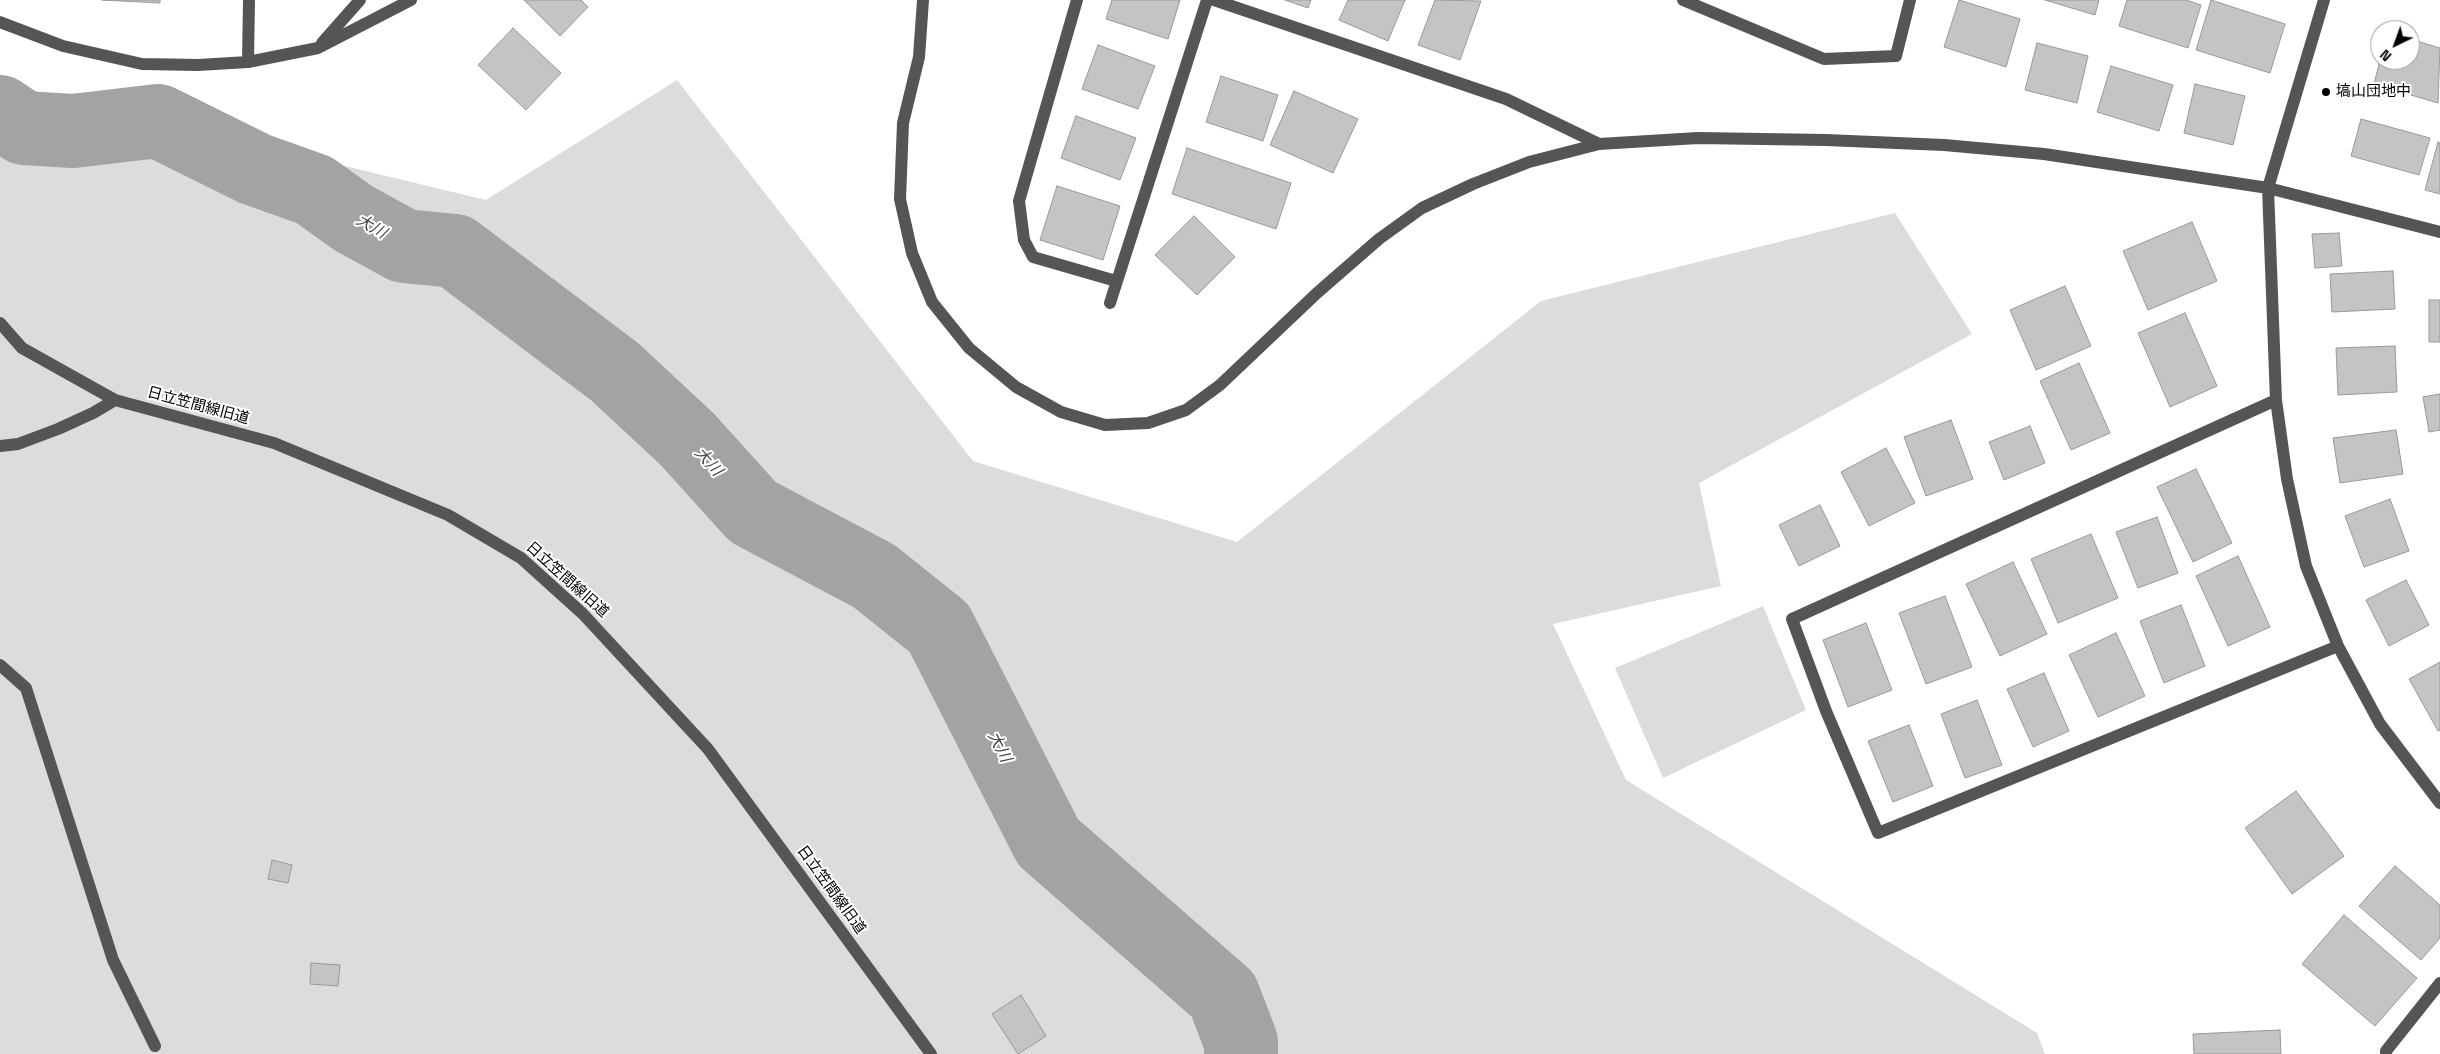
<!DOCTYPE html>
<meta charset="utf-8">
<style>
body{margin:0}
#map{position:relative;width:2440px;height:1054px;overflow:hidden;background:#fff;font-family:"Space Grotesk",sans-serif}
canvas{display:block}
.north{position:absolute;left:2370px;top:20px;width:50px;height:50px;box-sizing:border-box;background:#fff;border:1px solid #999;border-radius:50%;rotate:222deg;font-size:14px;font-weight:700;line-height:20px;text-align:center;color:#000}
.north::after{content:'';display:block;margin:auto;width:18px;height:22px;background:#000;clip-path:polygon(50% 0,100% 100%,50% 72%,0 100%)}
</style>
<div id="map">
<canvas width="2440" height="1054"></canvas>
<div class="north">N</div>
</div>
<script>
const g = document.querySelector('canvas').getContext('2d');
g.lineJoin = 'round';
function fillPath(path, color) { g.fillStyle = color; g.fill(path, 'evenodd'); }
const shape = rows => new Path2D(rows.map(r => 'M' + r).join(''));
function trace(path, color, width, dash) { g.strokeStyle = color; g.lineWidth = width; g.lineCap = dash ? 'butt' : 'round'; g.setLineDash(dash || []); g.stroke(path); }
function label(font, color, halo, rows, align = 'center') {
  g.font = font + ' "Space Grotesk","Noto Sans JP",sans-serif'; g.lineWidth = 4; g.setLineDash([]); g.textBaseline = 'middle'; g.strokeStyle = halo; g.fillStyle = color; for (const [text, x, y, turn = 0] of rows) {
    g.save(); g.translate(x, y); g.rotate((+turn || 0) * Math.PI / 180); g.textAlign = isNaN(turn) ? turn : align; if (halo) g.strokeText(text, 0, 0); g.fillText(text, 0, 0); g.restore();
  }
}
const green = shape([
 [677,80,973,461,1237,542,1541,301,1895,213,1972,334,1699,483,1721,586,1553,624,1626,780,2037,1033,2045,1054,0,1054,0,83,486,200],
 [1763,606,1806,710,1663,778,1615,668]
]);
const river = shape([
 [0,112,24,128,73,131,158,121,255,169,314,190,353,218,404,246,455,251,615,372,687,439,753,512,874,576,939,628,1048,842,1223,995,1241,1042,1241,1054]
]);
const building = shape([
 [102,0,160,0,160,3,102,0],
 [524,0,581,0,588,7,560,36,524,0],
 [1112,0,1180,0,1168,39,1106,19,1112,0],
 [1285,0,1311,0,1308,8,1285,0],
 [1348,0,1405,0,1388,41,1339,20,1348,0],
 [1435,0,1481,1,1460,60,1418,45,1435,0],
 [1959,0,2020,19,2006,67,1944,47,1959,0],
 [2045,0,2099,0,2095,15,2045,0],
 [2127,0,2186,0,2201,5,2188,48,2119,26,2127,0],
 [2211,0,2285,24,2270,73,2196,50,2211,0],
 [513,28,561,73,526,110,478,65,513,28],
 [2410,39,2440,48,2438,103,2374,84,2380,60,2410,60,2410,39],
 [2037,43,2088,56,2077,103,2025,90,2037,43],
 [1098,45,1155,66,1138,109,1082,89,1098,45],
 [2111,66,2173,85,2159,131,2097,112,2111,66],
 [1221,76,1278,95,1263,141,1206,122,1221,76],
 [2195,84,2245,96,2233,145,2184,133,2195,84],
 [1294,91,1358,119,1333,173,1270,145,1294,91],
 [1076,116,1136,138,1120,180,1061,158,1076,116],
 [2361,119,2430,138,2419,175,2351,156,2361,119],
 [2438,142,2440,143,2440,194,2425,190,2438,142],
 [1187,148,1291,183,1276,229,1172,194,1187,148],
 [1057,186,1120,206,1103,260,1040,240,1057,186],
 [1194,216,1235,257,1197,295,1155,255,1194,216],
 [2192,222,2217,281,2148,310,2123,251,2192,222],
 [2339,233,2342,266,2315,268,2312,234,2339,233],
 [2393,271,2395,309,2332,312,2330,274,2393,271],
 [2065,286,2091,346,2036,370,2010,310,2065,286],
 [2429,300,2440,300,2440,342,2429,342,2429,300],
 [2185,313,2217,386,2170,407,2138,333,2185,313],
 [2395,346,2397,392,2338,395,2336,348,2395,346],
 [2079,363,2110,433,2071,450,2040,381,2079,363],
 [2440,394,2440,430,2429,432,2423,397,2440,394],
 [1951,420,1973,479,1926,496,1904,437,1951,420],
 [2030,426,2045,463,2004,480,1989,442,2030,426],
 [2396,430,2403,474,2340,483,2333,438,2396,430],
 [1886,448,1915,503,1869,526,1841,472,1886,448],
 [2196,469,2232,543,2193,562,2157,487,2196,469],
 [2390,499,2409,551,2364,567,2345,516,2390,499],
 [1820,505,1840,546,1799,566,1779,525,1820,505],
 [2157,517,2178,573,2138,588,2116,532,2157,517],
 [2091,534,2118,598,2058,623,2031,559,2091,534],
 [2238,556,2270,627,2228,646,2196,576,2238,556],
 [2013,562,2047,634,2000,656,1966,584,2013,562],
 [2406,580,2429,625,2389,646,2366,600,2406,580],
 [1945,596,1972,667,1926,684,1899,613,1945,596],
 [2181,605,2205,666,2164,683,2140,621,2181,605],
 [1866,623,1892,690,1848,707,1823,640,1866,623],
 [2116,633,2145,696,2098,717,2069,655,2116,633],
 [2440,662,2440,730,2438,731,2409,679,2440,662],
 [2044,673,2069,731,2033,747,2007,689,2044,673],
 [1977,700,2002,765,1965,778,1941,714,1977,700],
 [1909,725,1933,786,1893,802,1868,741,1909,725],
 [2296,791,2344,856,2292,894,2245,828,2296,791],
 [272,860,292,865,288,883,268,879,272,860],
 [2395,866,2440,905,2440,938,2421,960,2359,906,2395,866],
 [2344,915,2417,978,2375,1026,2302,964,2344,915],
 [311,963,340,965,338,986,310,984,311,963],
 [1021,995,1046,1036,1018,1054,992,1014,1021,995],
 [2280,1030,2281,1054,2194,1054,2193,1034,2280,1030]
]);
const minor = shape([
 [923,0,919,57,903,123,900,199,912,253,932,302,969,348,1016,387,1061,412,1105,425,1148,423,1186,410,1220,385,1317,293,1379,239,1422,208,1473,184,1529,162,1599,144,1698,138,1826,140,1944,145,2044,154,2268,188,2440,232],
 [1077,0,1019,201,1024,240,1033,257,1116,281],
 [1214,0,1506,99,1599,144],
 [1683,0,1824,59,1896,56,1910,0],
 [2324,0,2268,188,2276,400,2287,479,2306,566,2338,646,2380,724,2440,803],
 [0,22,63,46,142,64,198,65,248,62,318,48,411,0],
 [322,43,360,0],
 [248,62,249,0],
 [1110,303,1207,0],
 [0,323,22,348,115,400,274,443,448,515,521,558,583,614,708,749,931,1054],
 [2276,400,1792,619,1826,711,1878,833,2338,646],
 [0,446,18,444,58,429,93,413,115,400],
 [0,665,26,688,113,960,155,1046],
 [2386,1054,2386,1051,2440,983]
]);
const markers = [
 [2326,92,5,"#000"]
];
const poiNames = [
 ["塙山団地中",2336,92]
];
const streetNames = [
 ["日立笠間線旧道",198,406,15],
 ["日立笠間線旧道",567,580,42],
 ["日立笠間線旧道",831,890,54]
];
const waterNames = [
 ["大川",371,227,30],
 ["大川",708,462,48],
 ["大川",999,747,63]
];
fillPath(green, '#dcdcdc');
trace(river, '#a3a3a3', 74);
fillPath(building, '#c4c4c4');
trace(building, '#999', 1);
trace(minor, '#555', 12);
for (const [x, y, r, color] of markers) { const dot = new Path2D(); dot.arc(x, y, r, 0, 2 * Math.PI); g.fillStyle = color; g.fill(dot); trace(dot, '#fff', 2); }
label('15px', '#000', '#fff', poiNames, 'left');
label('15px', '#000', '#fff', streetNames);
label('italic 16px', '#444', '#fff', waterNames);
</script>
